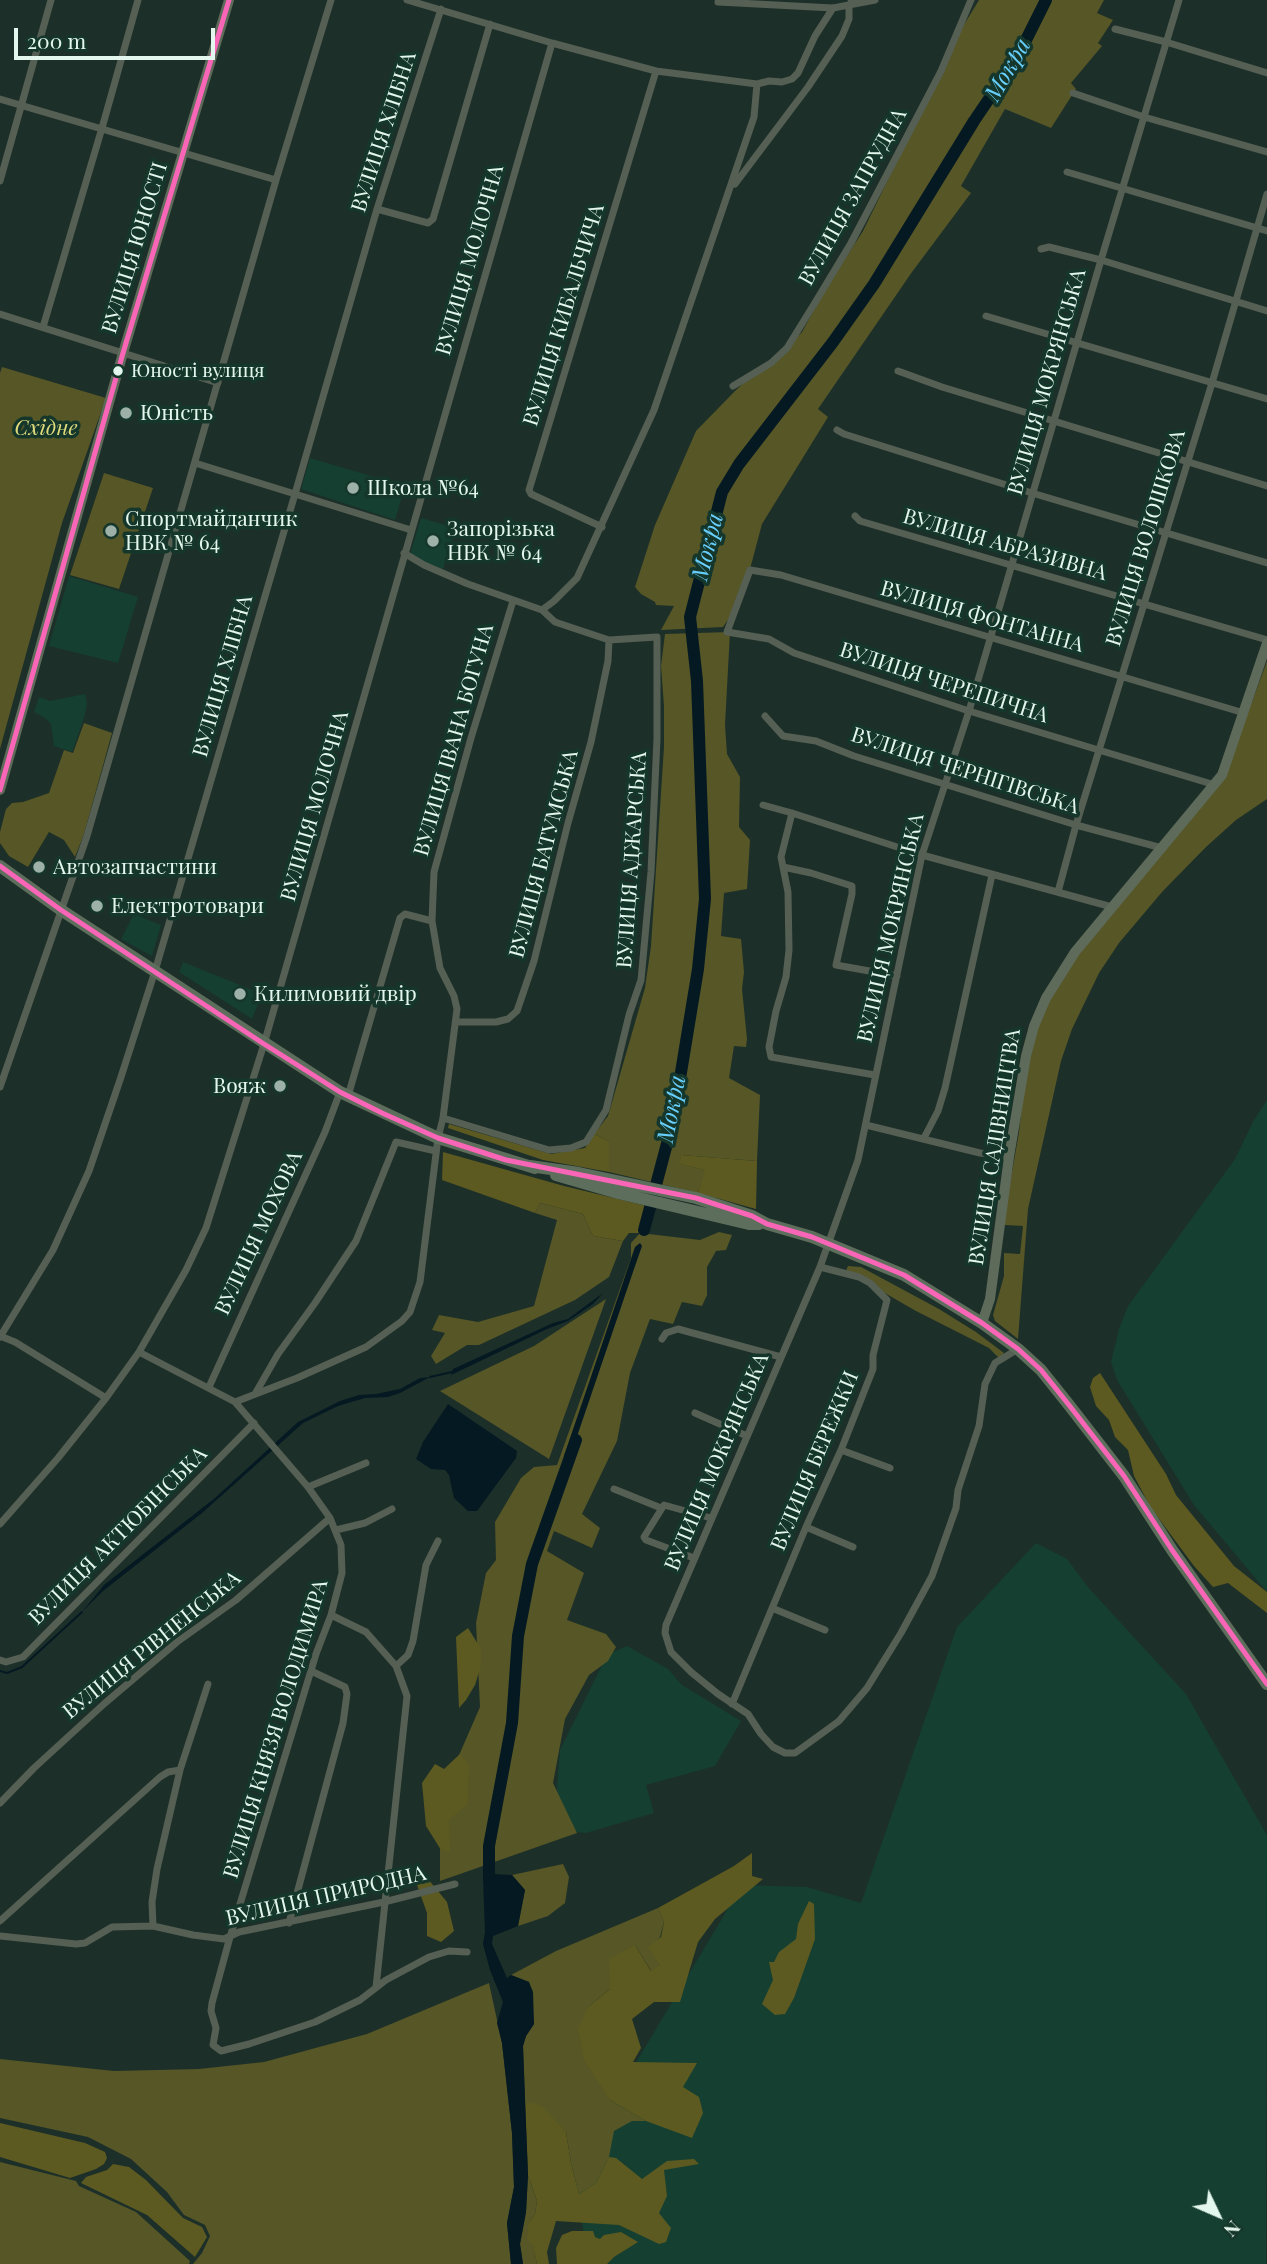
<!DOCTYPE html>
<meta charset="utf-8">
<style>
body{margin:0}
#map{position:relative;width:1267px;height:2264px;overflow:hidden;background:#1d2f29;font-family:"Playfair Display",serif}
canvas{display:block}
.north{position:absolute;left:1183px;top:2180px;width:70px;height:70px;-webkit-text-stroke:5px #15372b;paint-order:stroke;rotate:134deg;font-size:19px;font-weight:700;line-height:28px;text-align:center;color:#e4f7ee}
.north::after{content:'';display:block;margin:auto;width:24px;height:32px;background:#e4f7ee;clip-path:polygon(50% 0,100% 100%,50% 72%,0 100%)}
.scale{position:absolute;left:14px;top:28px;width:201px;height:32px;box-sizing:border-box;border:4px solid #e4f7ee;border-top:0;padding-left:9px;font-size:21px;line-height:24px;white-space:nowrap;color:#e4f7ee;-webkit-text-stroke:5px #15372b;paint-order:stroke}
</style>
<div id="map">
<canvas width="1267" height="2264"></canvas>
<div class="north">N</div>
<div class="scale">200 m</div>
</div>
<script>
const g = document.querySelector('canvas').getContext('2d');
g.lineJoin = 'round';
function fillPath(path, color) { g.fillStyle = color; g.fill(path, 'evenodd'); }
const shape = rows => new Path2D(rows.map(r => 'M' + r).join(''));
function trace(path, color, width, dash) { g.strokeStyle = color; g.lineWidth = width; g.lineCap = dash ? 'butt' : 'round'; g.setLineDash(dash || []); g.stroke(path); }
function label(font, color, halo, rows, align = 'center') {
  g.font = font + ' "Playfair Display",serif'; g.lineWidth = 7; g.setLineDash([]); g.textBaseline = 'middle'; g.strokeStyle = halo; g.fillStyle = color; for (const [text, x, y, turn = 0] of rows) {
    g.save(); g.translate(x, y); g.rotate((+turn || 0) * Math.PI / 180); g.textAlign = isNaN(turn) ? turn : align; if (halo) g.strokeText(text, 0, 0); g.fillText(text, 0, 0); g.restore();
  }
}
const built = shape([
 [310,458,405,486,395,520,301,489],
 [421,518,456,528,443,569,424,562,410,554],
 [69,576,138,597,118,663,49,646],
 [85,694,87,703,85,715,72,752,54,746,51,724,45,718,34,712,39,697,50,701],
 [134,914,161,925,152,956,121,939],
 [183,962,262,994,252,1019,179,972],
 [1267,1100,1267,1592,1194,1505,1117,1380,1111,1362,1119,1329,1128,1306,1235,1159,1254,1120],
 [1036,1543,1067,1559,1087,1586,1186,1694,1267,1835,1266,2264,589,2264,573,2168,742,1885,807,1887,861,1903,957,1627],
 [627,1646,668,1669,682,1685,741,1721,715,1766,646,1785,654,1813,586,1833,576,1832,556,1803,560,1750,607,1655]
]);
const green = shape([
 [979,0,1104,0,1097,13,1113,20,1098,43,1102,46,1071,83,1076,89,1051,128,1005,109,961,186,971,193,912,272,818,409,828,417,762,524,746,584,732,614,723,627,661,630,674,606,656,605,655,602,641,594,635,587,655,525,696,431,735,391,754,373,781,354,802,332,826,288,863,231,962,28],
 [2,367,106,398,62,523,0,749,0,373],
 [104,473,153,488,119,589,70,575],
 [730,632,725,725,727,754,740,777,739,827,750,840,747,889,724,893,721,936,741,939,744,972,742,989,747,1039,746,1047,734,1046,729,1078,760,1095,757,1161,681,1155,680,1164,706,1170,698,1193,609,1172,609,1141,594,1134,608,1116,645,988,651,946,664,747,664,706,661,666,665,634],
 [1267,661,1267,799,1236,820,1206,847,1162,892,1119,943,1099,973,1072,1029,1061,1061,1028,1209,1018,1339,995,1321,993,1315,1004,1276,1004,1253,1020,1254,1023,1226,1005,1225,1004,1218,1019,1132,1025,1079,1036,1031,1049,999,1082,948,1210,796,1252,702],
 [84,723,112,733,84,834,75,857,64,840,49,832,28,867,9,856,0,843,0,832,6,809,12,803,23,802,49,793,64,750,73,753],
 [540,1203,583,1214,593,1236,623,1241,609,1277,575,1300,479,1345,467,1345,436,1364,431,1356,445,1333,432,1330,439,1315,478,1322,534,1306,557,1220,535,1213],
 [719,1232,732,1235,726,1250,716,1251,707,1267,707,1295,702,1306,682,1302,673,1324,650,1319,630,1373,617,1441,582,1514,600,1528,592,1548,554,1531,547,1551,584,1573,567,1620,606,1634,616,1647,608,1661,589,1675,565,1719,553,1783,577,1833,440,1881,440,1839,453,1769,480,1707,476,1623,486,1573,496,1560,495,1522,521,1478,534,1467,557,1465,631,1258,631,1243,640,1233,700,1240],
 [848,1266,861,1267,939,1309,976,1332,1004,1353,999,1358,989,1348,916,1311,862,1280,845,1273],
 [606,1299,549,1459,440,1391,534,1346],
 [563,1864,569,1877,565,1903,548,1916,518,1926,525,1890,512,1875],
 [658,1908,664,1922,660,1937,657,1941,660,1965,652,1972,635,1945,610,1989,588,2007,610,2100,646,2121,632,2121,614,2131,609,2157,596,2183,579,2194,571,2163,566,2132,535,2103,525,2103,523,2046,526,2036,534,2024,529,1982,511,1975,556,1951],
 [489,1983,502,2043,512,2133,514,2187,507,2223,511,2264,193,2264,202,2253,210,2236,205,2225,184,2215,167,2192,131,2159,88,2137,0,2118,0,2059,114,2071,199,2069,264,2062,367,2034],
 [0,2162,76,2181,79,2186,136,2212,190,2261,189,2264,0,2264],
 [528,2175,537,2201,535,2214,529,2222,537,2264,523,2264,520,2244,526,2212]
]);
const forest = shape([
 [449,1124,551,1154,585,1148,594,1134,609,1141,609,1172,543,1160,448,1128],
 [443,1152,564,1186,647,1206,640,1233,629,1233,623,1241,593,1236,583,1214,540,1203,535,1213,442,1180],
 [681,1155,757,1161,756,1209,698,1193,705,1170,679,1164],
 [1100,1373,1166,1474,1176,1495,1234,1566,1267,1592,1267,1613,1228,1583,1213,1587,1194,1566,1151,1508,1134,1476,1128,1450,1115,1437,1109,1420,1096,1406,1090,1387,1093,1378],
 [468,1628,481,1649,481,1666,475,1685,466,1700,459,1708,456,1637],
 [460,1754,469,1765,468,1804,449,1820,450,1852,441,1850,426,1826,422,1783,435,1764,444,1769],
 [752,1853,752,1876,763,1879,715,1919,698,1942,680,2002,654,2002,632,2019,641,2048,633,2062,697,2063,683,2087,699,2097,703,2113,692,2138,646,2121,610,2100,584,2060,578,2029,588,2007,610,1989,609,1959,635,1945,651,1971,660,1965,648,1947,661,1937,664,1922,658,1908,734,1866],
 [428,1879,447,1902,454,1931,441,1942,427,1936,427,1913,417,1885],
 [809,1901,814,1904,815,1939,794,1998,785,2014,775,2015,762,2004,773,1980,769,1962,774,1962,779,1952,796,1939,798,1924],
 [525,2103,535,2103,544,2108,566,2132,571,2163,579,2194,596,2183,609,2157,616,2158,642,2179,667,2161,694,2159,699,2164,664,2170,667,2196,659,2213,671,2228,666,2242,659,2244,619,2225,556,2221,547,2252,549,2264,537,2264,533,2245,527,2239,529,2222,535,2214,537,2201,528,2175],
 [0,2123,85,2143,105,2152,107,2158,104,2164,96,2169,70,2178,0,2157],
 [113,2164,129,2167,146,2180,183,2218,202,2227,207,2237,195,2257,147,2215,81,2183,86,2177,107,2170],
 [572,2231,593,2231,595,2237,600,2239,604,2235,621,2232,638,2242,614,2257,607,2264,557,2264,556,2248,562,2235]
]);
const water = shape([
 [640,1243,642,1246,634,1269,571,1454,564,1456,635,1247],
 [603,1293,593,1304,568,1321,547,1329,451,1375,453,1369,553,1323,568,1319],
 [430,1377,400,1393,388,1397,365,1398,338,1406,303,1423,202,1513,103,1591,82,1612,104,1585,215,1498,298,1422,340,1401,359,1395,376,1394,400,1389,420,1378],
 [448,1404,517,1451,516,1458,477,1511,468,1511,454,1498,449,1475,445,1470,431,1469,416,1459,423,1442],
 [490,1860,493,1874,512,1875,525,1890,518,1926,493,1936,492,1944,507,1978,511,1975,529,1982,533,1992,534,2024,526,2036,523,2046,528,2175,526,2212,520,2244,523,2264,511,2264,507,2223,514,2187,512,2133,502,2043,497,2023,503,2002,490,1970,483,1944,485,1932,483,1877,486,1862]
]);
const stream = shape([
 [430,1377,452,1372],
 [0,1671,7,1673,22,1667,82,1612]
]);
const river = shape([
 [644,1230,673,1121,698,969,705,899,697,681,690,617,722,492,739,464,833,342,874,284,974,121,1018,56,1046,0],
 [489,1876,489,1846,512,1723,518,1636,532,1564,576,1440]
]);
const street = shape([
 [407,0,552,43,656,71,757,84,769,81,782,82,792,79,798,73,815,36,833,8],
 [718,2,833,8,875,0],
 [1115,29,1166,42,1267,73],
 [1073,93,1144,117,1267,152],
 [0,99,276,180],
 [1067,172,1267,231],
 [0,181,51,0],
 [735,184,808,87,842,36,849,19,849,6,852,0],
 [377,209,428,223,433,219,490,24],
 [1041,249,1049,247,1101,260,1267,311],
 [0,314,218,383],
 [986,316,1267,399],
 [43,327,102,128,138,0],
 [898,371,942,387,1267,486],
 [733,386,771,363,787,348,816,301,851,243,903,144,941,71,971,0],
 [837,430,844,434,1032,493,1267,563],
 [195,463,411,530],
 [855,516,860,521,1267,640],
 [602,527,531,494,529,490,656,71],
 [404,553,424,565,468,584,542,610,555,622,609,640,657,637,657,739,651,872,641,980,629,1015,606,1110,586,1142,571,1148,549,1150,443,1118],
 [542,610,554,601,577,578,654,410,754,117,757,84],
 [765,716,783,736,816,741,854,756,1076,825,1162,848],
 [1215,785,969,711,794,653,769,639,727,632,750,570,781,575,1244,713],
 [763,805,792,813,922,855,1112,907],
 [792,813,781,857,788,892,789,950,786,977,776,1011,769,1047,771,1057,875,1075],
 [783,867,811,873,852,886,852,894,836,965,897,976],
 [1058,892,1076,825,1212,383,1267,194],
 [456,1022,496,1022,508,1019,517,1011,534,961,568,823,591,742,608,661,609,640],
 [0,1087,87,836,276,180,331,0],
 [348,1096,400,918,405,914,432,921],
 [866,1125,980,1153,1009,1157],
 [924,1138,938,1111,945,1088,992,875],
 [0,1336,15,1342,106,1398],
 [0,1337,53,1250,89,1171,121,1077,155,971,295,494,377,209,441,9],
 [662,1339,666,1333,678,1329,781,1357],
 [1018,1349,995,1363,985,1384,979,1426,958,1490,956,1508,932,1576,901,1633,867,1688,839,1721,795,1753,785,1753,773,1747,761,1734,748,1714,718,1694,691,1672,671,1652,665,1633,666,1625,820,1267,858,1160,922,855,969,711,1101,260,1179,0],
 [139,1352,235,1402,308,1487,330,1518,341,1545,342,1573,331,1615,316,1654,230,1937,212,2003,211,2011,216,2028,213,2045,221,2051,249,2044,315,2022,360,2000,386,1980,429,1957,449,1951,467,1952],
 [209,1387,325,1132,340,1092],
 [255,1394,278,1354,315,1303,356,1241,396,1142,436,1151],
 [235,1402,297,1378,366,1347,402,1321,410,1312,420,1282,438,1138,443,1118,457,1009,454,996,440,968,432,921,434,872,471,738,513,601],
 [695,1413,747,1436],
 [841,1450,890,1468],
 [308,1487,366,1463],
 [614,1489,661,1508],
 [0,1524,58,1458,106,1398,139,1352,186,1270,206,1228,264,1044,552,43],
 [806,1527,853,1547],
 [336,1530,365,1523,392,1509],
 [694,1558,646,1540,644,1537,664,1505,711,1518],
 [772,1608,825,1630],
 [331,1615,366,1632,396,1666,408,1655,413,1641,426,1565,438,1541],
 [0,1660,6,1662,23,1657,254,1423],
 [732,1704,806,1527,841,1450,873,1369,873,1355,887,1300,870,1283,859,1277,820,1267],
 [0,1803,34,1768,105,1703,177,1642,236,1600,330,1518],
 [0,1921,160,1777,168,1772,180,1770],
 [289,1923,343,1723,347,1694,345,1687,311,1671],
 [153,1926,152,1902,157,1869,180,1770,208,1684],
 [0,1936,76,1944,85,1943,112,1927,153,1926,193,1935,224,1939,239,1932,384,1902,455,1884],
 [376,1987,407,1696,396,1666]
]);
const secondary = shape([
 [0,790,123,353,229,0],
 [982,1323,990,1299,1009,1157,1026,1056,1034,1026,1046,998,1075,952,1222,775,1267,643]
]);
const highway = shape([
 [0,866,61,910,340,1092,438,1138,535,1168],
 [530,1166,579,1173,696,1198,752,1216,767,1224,812,1237,904,1275,982,1323,1018,1349,1041,1370,1069,1405,1124,1476,1172,1550,1267,1684],
 [556,1175,618,1193,749,1224,759,1224]
]);
const bus1 = shape([
 [0,790,123,353,229,0],
 [0,866,61,910,264,1044,340,1092,382,1113,438,1138,506,1160,696,1198,752,1216,767,1224,812,1237,904,1275,982,1323,1018,1349,1041,1370,1069,1405,1124,1476,1172,1550,1267,1684]
]);
const markers = [
 [118,371,6,"#e4f7ee"],
 [126,413,7,"#9eb1a9"],
 [353,488,7,"#9eb1a9"],
 [111,531,7,"#9eb1a9"],
 [433,541,7,"#9eb1a9"],
 [39,867,7,"#9eb1a9"],
 [97,906,7,"#9eb1a9"],
 [240,994,7,"#9eb1a9"],
 [280,1086,7,"#9eb1a9"]
];
const busNames = [
 ["Юності вулиця",131,371]
];
const streetNames = [
 ["ВУЛИЦЯ ХЛІБНА",384,132,-72],
 ["ВУЛИЦЯ ЗАПРУДНА",853,197,-61],
 ["ВУЛИЦЯ ЮНОСТІ",135,248,-73],
 ["ВУЛИЦЯ МОЛОЧНА",470,260,-74],
 ["ВУЛИЦЯ КИБАЛЬЧИЧА",564,315,-73],
 ["ВУЛИЦЯ МОКРЯНСЬКА",1047,382,-74],
 ["ВУЛИЦЯ ВОЛОШКОВА",1146,538,-73],
 ["ВУЛИЦЯ АБРАЗИВНА",1005,545,16],
 ["ВУЛИЦЯ ФОНТАННА",982,617,16],
 ["ВУЛИЦЯ ХЛІБНА",223,676,-74],
 ["ВУЛИЦЯ ЧЕРЕПИЧНА",944,683,18],
 ["ВУЛИЦЯ ІВАНА БОГУНА",454,740,-74],
 ["ВУЛИЦЯ ЧЕРНІГІВСЬКА",965,771,18],
 ["ВУЛИЦЯ МОЛОЧНА",315,806,-74],
 ["ВУЛИЦЯ БАТУМСЬКА",544,854,-75],
 ["ВУЛИЦЯ АДЖАРСЬКА",632,860,-86],
 ["ВУЛИЦЯ МОКРЯНСЬКА",891,928,-77],
 ["ВУЛИЦЯ САДІВНИЦТВА",995,1147,-81],
 ["ВУЛИЦЯ МОХОВА",259,1233,-65],
 ["ВУЛИЦЯ БЕРЕЖКИ",815,1461,-67],
 ["ВУЛИЦЯ МОКРЯНСЬКА",717,1462,-67],
 ["ВУЛИЦЯ АКТЮБІНСЬКА",118,1536,-45],
 ["ВУЛИЦЯ РІВНЕНСЬКА",152,1645,-39],
 ["ВУЛИЦЯ КНЯЗЯ ВОЛОДИМИРА",276,1729,-73],
 ["ВУЛИЦЯ ПРИРОДНА",326,1896,-13]
];
const poiNames = [
 ["Юність",140,413],
 ["Школа №64",367,488],
 ["Спортмайданчик",125,519],
 ["НВК № 64",125,543],
 ["Запорізька",447,529],
 ["НВК № 64",447,553],
 ["Автозапчастини",53,867],
 ["Електротовари",111,906],
 ["Килимовий двір",254,994],
 ["Вояж",266,1086,"right"]
];
const parkNames = [
 ["Східне",46,428]
];
const waterNames = [
 ["Мокра",1008,70,-60],
 ["Мокра",708,547,-76],
 ["Мокра",672,1109,-79]
];
fillPath(built, '#153f31');
fillPath(green, '#565626');
fillPath(forest, '#5c5a20');
fillPath(water, '#041922');
trace(stream, '#041922', 2);
trace(river, '#041922', 12);
trace(street, '#555f53', 7);
trace(secondary, '#5e6a5a', 10);
trace(highway, '#5e6e5c', 12);
trace(bus1, '#fa66b7', 5);
for (const [x, y, r, color] of markers) { const dot = new Path2D(); dot.arc(x, y, r, 0, 2 * Math.PI); g.fillStyle = color; g.fill(dot); trace(dot, '#15372b', 2.5); }
label('19px', '#e4f7ee', '#15372b', busNames, 'left');
label('21px', '#e4f7ee', '#15372b', streetNames);
label('21px', '#e4f7ee', '#15372b', poiNames, 'left');
label('italic 21px', '#e2dc7e', '#15372b', parkNames);
label('italic 23px', '#68cffd', '#15372b', waterNames);
</script>
